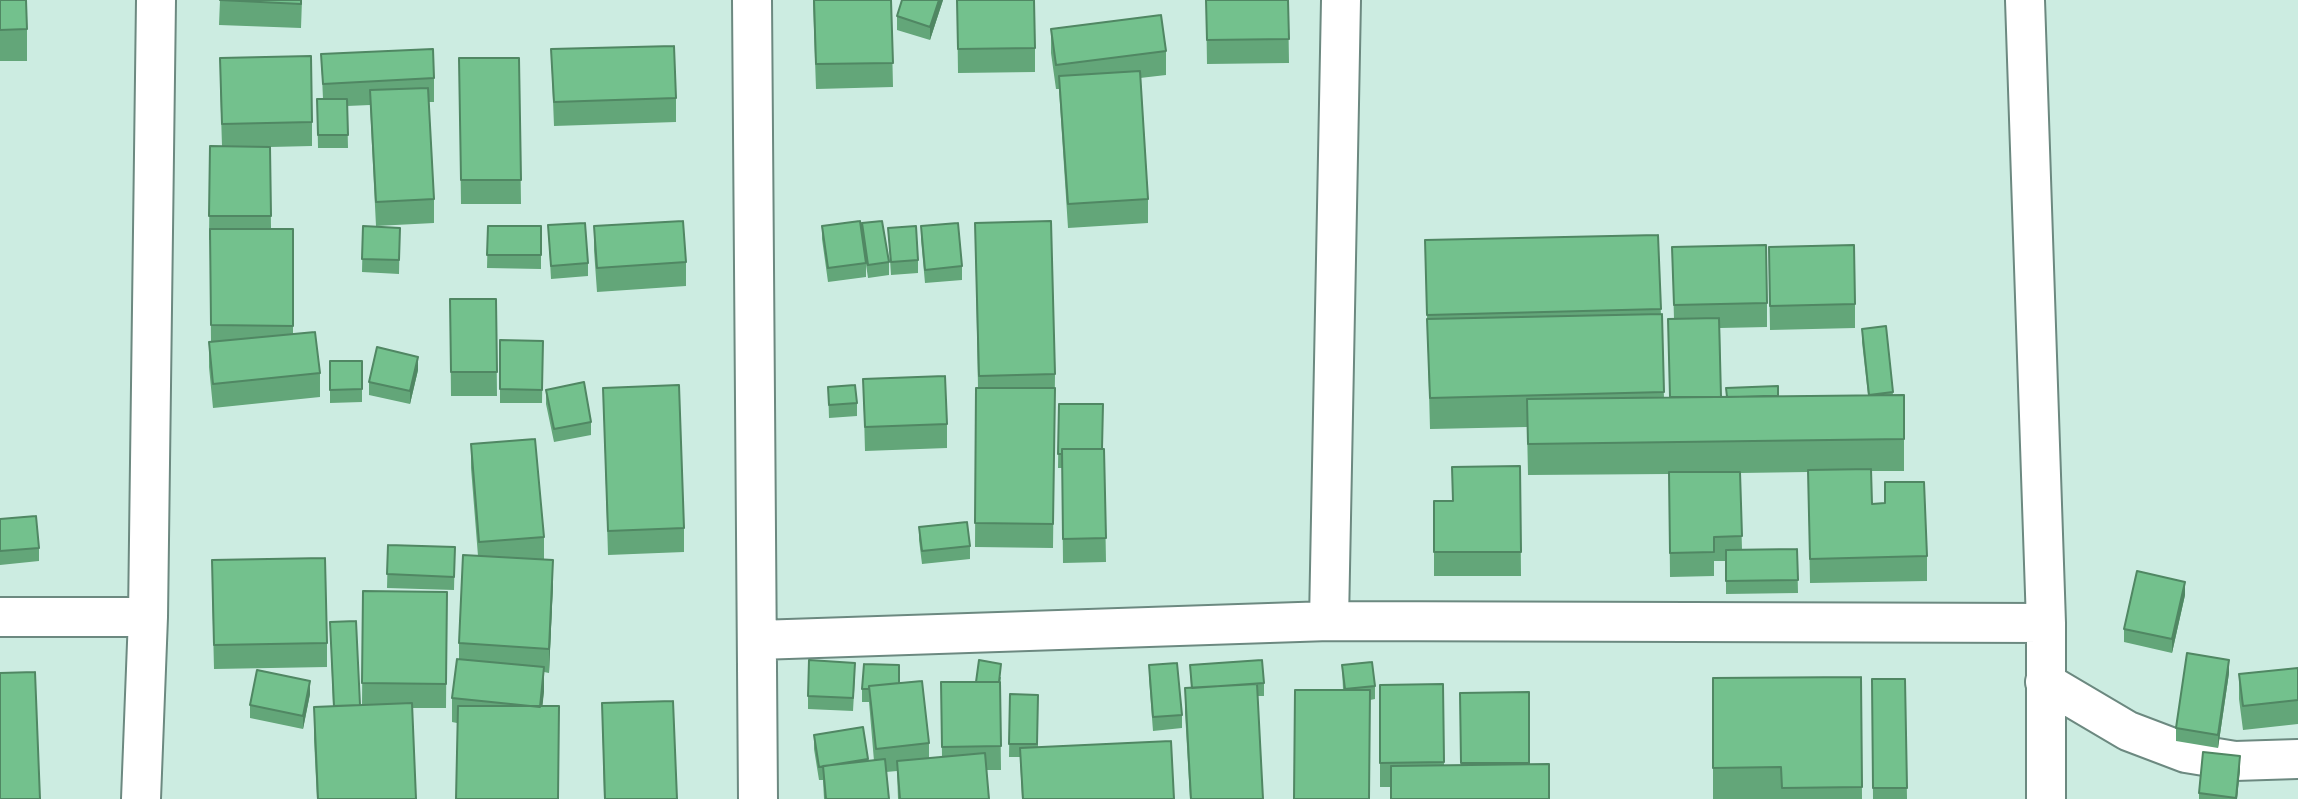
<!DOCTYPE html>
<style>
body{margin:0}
canvas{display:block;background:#ccece1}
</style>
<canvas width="2298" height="799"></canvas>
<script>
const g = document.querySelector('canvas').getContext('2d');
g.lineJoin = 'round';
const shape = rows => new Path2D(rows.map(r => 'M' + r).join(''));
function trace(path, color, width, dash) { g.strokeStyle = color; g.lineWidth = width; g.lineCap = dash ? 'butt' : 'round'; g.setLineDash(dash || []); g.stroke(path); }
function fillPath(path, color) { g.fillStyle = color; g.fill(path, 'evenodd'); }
const minor = shape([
 [752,0,758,799],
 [2025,0,2046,623,2046,799],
 [0,617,148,617],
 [1329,621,1341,0],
 [758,640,1329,621,2046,623],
 [2045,682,2128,731,2186,753,2235,761,2298,759],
 [141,799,148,617,156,0]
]);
const wall = shape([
 [0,0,27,29,27,61,0,61],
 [220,0,302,0,301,28,219,25],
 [813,0,891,0,893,87,816,89],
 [902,0,943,0,930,40,897,30,897,16],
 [957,0,1035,48,1035,72,958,73],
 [1206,0,1288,0,1289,63,1207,64],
 [1051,29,1166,51,1166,75,1140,78,1148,199,1148,223,1068,228,1059,89,1056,89,1051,53],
 [551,49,676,98,676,122,554,126],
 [321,54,434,78,434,102,429,102,434,199,434,223,376,226,370,105,347,106,348,148,318,148,317,99,323,99],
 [459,58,519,58,521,204,461,204],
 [220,82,312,122,312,146,270,147,271,229,293,229,293,334,320,373,320,397,213,408,209,367,209,342,211,342,210,240,209,240,210,146,222,146],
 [862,223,889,262,889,275,868,278,862,237],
 [975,223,1055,374,1053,548,975,547,976,388,978,388],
 [548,225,588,263,588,276,551,279],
 [363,226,400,228,399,274,362,272],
 [488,226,541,226,541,269,487,268],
 [594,226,686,262,686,286,597,292,594,250],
 [822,226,866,263,866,277,828,282,822,239],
 [921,226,962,266,962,280,925,283,921,239],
 [888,228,918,260,918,273,891,275],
 [1658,235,1664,398,1670,397,1668,319,1674,319,1672,247,1767,303,1767,327,1720,328,1721,397,1868,395,1862,342,1862,329,1886,326,1893,395,1904,395,1904,471,1871,471,1872,504,1885,503,1885,482,1927,556,1927,581,1810,583,1808,472,1740,473,1742,550,1797,549,1798,593,1726,594,1726,561,1714,561,1714,576,1670,577,1669,474,1528,475,1527,427,1430,429,1425,240],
 [1769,271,1855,304,1855,328,1770,330],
 [450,299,496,299,497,396,451,396],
 [500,340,543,341,542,403,500,403],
 [330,361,362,361,362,402,330,403],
 [418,370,410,404,369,395,369,382],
 [863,379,947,424,947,448,865,451],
 [828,387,857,403,857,416,829,418],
 [603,388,684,528,684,552,608,555],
 [546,390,591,422,591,435,554,442,546,404],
 [1059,404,1102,449,1104,449,1106,562,1063,563,1062,468,1058,468],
 [471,444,544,537,544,560,553,584,549,673,544,672,544,691,542,706,457,723,452,722,452,698,459,659,459,643,478,556,471,468],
 [1520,466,1521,576,1434,576,1434,501,1453,501],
 [0,519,39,548,39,561,0,565],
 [919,527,970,546,970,559,922,564,919,540],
 [388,545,455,547,454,590,387,588],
 [212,584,327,643,327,667,214,669],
 [363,591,447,592,446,708,412,708,416,799,317,799,314,739,314,707,333,706,330,622,360,705,362,705],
 [2185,595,2172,653,2124,642,2124,629],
 [1149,665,1182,715,1182,728,1153,731,1149,678],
 [1190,665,1264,683,1264,696,1257,696,1263,799,1190,799,1185,712,1185,688,1191,688],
 [1342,665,1375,686,1375,699,1370,700,1343,690],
 [2298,668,2298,724,2243,730,2239,699,2239,674],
 [2229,673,2218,748,2176,741,2176,728],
 [855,676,853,711,808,709,808,696],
 [1001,677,1000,686,1001,770,986,770,989,799,898,799,897,771,886,772,889,799,824,799,823,780,819,780,814,749,814,735,868,759,868,761,874,761,869,702,862,702,862,689,899,683,929,743,929,758,942,757,941,682,976,682],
 [1861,677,1862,799,1713,799,1713,678],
 [1872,679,1905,679,1907,799,1873,799],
 [1443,684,1444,765,1461,765,1460,693,1529,692,1529,764,1391,787,1380,787,1380,685],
 [310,694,303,729,250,718,250,705],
 [1010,694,1038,695,1038,747,1174,799,1022,799,1020,757,1009,757],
 [602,703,677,799,604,799],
 [2240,769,2237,799,2199,799,2199,793]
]);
const shadedWall = shape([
 [939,0,943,0,930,40,930,27],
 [418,357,418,370,410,404,410,391],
 [553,560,553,584,549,673,549,649],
 [2185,582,2185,595,2172,653,2172,639],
 [2229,660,2229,673,2218,748,2218,735],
 [544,667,544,691,540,731,540,707],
 [310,681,310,694,303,729,303,716],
 [2240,756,2240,769,2237,799,2236,799]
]);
const building = shape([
 [0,0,26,0,27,29,0,30,0,0],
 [220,0,301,0,301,4,220,0],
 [814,0,891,0,893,63,816,64,814,0],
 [902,0,939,0,930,27,897,16,902,0],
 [957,0,1034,0,1035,48,958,49,957,0],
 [1206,0,1288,0,1289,39,1207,40,1206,0],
 [1161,15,1166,51,1056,65,1051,29,1161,15],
 [674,46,676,98,554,102,551,49,674,46],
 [433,49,434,78,323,84,321,54,433,49],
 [311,56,312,122,222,124,220,58,311,56],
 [459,58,519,58,521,180,461,180,459,58],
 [1140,71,1148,199,1068,204,1059,76,1140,71],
 [428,88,434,199,376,202,370,90,428,88],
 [317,99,347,99,348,135,318,135,317,99],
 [210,146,270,147,271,216,209,216,210,146],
 [683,221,686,262,597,268,594,226,683,221],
 [860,221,866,263,828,268,822,226,860,221],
 [882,221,889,262,868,265,862,223,882,221],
 [1051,221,1055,374,979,376,975,223,1051,221],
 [585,223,588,263,551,266,548,225,585,223],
 [958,223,962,266,925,270,921,226,958,223],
 [363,226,400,228,399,260,362,259,363,226],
 [488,226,541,226,541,255,487,255,488,226],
 [916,226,918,260,891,262,888,228,916,226],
 [210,229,293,229,293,326,211,325,210,229],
 [1658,235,1661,309,1427,315,1425,240,1658,235],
 [1766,245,1767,303,1674,305,1672,247,1766,245],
 [1854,245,1855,304,1770,306,1769,247,1854,245],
 [450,299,496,299,497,372,451,372,450,299],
 [1662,314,1664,392,1430,398,1427,319,1662,314],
 [1719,318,1721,397,1670,397,1668,319,1719,318],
 [1886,326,1893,392,1869,395,1862,329,1886,326],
 [315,332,320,373,213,384,209,342,315,332],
 [500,340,543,341,542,390,500,389,500,340],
 [377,347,418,357,410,391,369,382,377,347],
 [330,361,362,361,362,389,330,390,330,361],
 [945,376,947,424,865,427,863,379,945,376],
 [584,382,591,422,554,429,546,390,584,382],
 [679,385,684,528,608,531,603,388,679,385],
 [855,385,857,403,829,405,828,387,855,385],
 [1778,386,1778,396,1727,397,1726,388,1778,386],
 [976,388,1055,388,1053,524,975,523,976,388],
 [1904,395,1904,439,1528,444,1527,399,1904,395],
 [1059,404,1103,404,1102,449,1062,449,1062,454,1058,454,1059,404],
 [535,439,544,537,479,542,471,444,535,439],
 [1062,449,1104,449,1106,538,1063,539,1062,449],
 [1520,466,1521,552,1434,552,1434,501,1453,501,1452,467,1520,466],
 [1871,469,1872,504,1885,503,1885,482,1924,482,1927,556,1810,559,1808,470,1871,469],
 [1669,472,1740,472,1742,536,1714,537,1714,552,1670,553,1669,472],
 [36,516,39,548,0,551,0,519,36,516],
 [967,522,970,546,922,551,919,527,967,522],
 [388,545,455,547,454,577,387,574,388,545],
 [1797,549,1798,580,1726,581,1726,550,1797,549],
 [463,555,553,560,549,649,459,643,463,555],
 [325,558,327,643,214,645,212,560,325,558],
 [2137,571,2185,582,2172,639,2124,629,2137,571],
 [363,591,447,592,446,684,362,683,363,591],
 [356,621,360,705,334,706,330,622,356,621],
 [2187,653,2229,660,2218,735,2176,728,2187,653],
 [457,659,544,667,540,707,452,698,457,659],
 [809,660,855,663,853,698,808,696,809,660],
 [979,660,1001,664,999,682,976,682,979,660],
 [1262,660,1264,683,1192,688,1190,665,1262,660],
 [1372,662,1375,686,1345,689,1342,665,1372,662],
 [1177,663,1182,715,1153,717,1149,665,1177,663],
 [864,664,899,665,899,683,869,686,869,689,862,689,864,664],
 [2298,668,2298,700,2243,706,2239,674,2298,668],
 [257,670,310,681,303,716,250,705,257,670],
 [35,672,40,799,0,799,0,673,35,672],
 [1861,677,1862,787,1782,788,1781,767,1713,768,1713,678,1861,677],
 [1872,679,1905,679,1907,788,1873,788,1872,679],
 [922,681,929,743,876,749,869,686,922,681],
 [941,682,1000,682,1001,746,942,747,941,682],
 [1257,684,1263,799,1191,799,1185,688,1257,684],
 [1443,684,1444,762,1380,763,1380,685,1443,684],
 [1295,690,1370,690,1369,799,1294,799,1295,690],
 [1529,692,1529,763,1461,763,1460,693,1529,692],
 [1010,694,1038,695,1037,744,1009,744,1010,694],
 [673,701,677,799,605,799,602,703,673,701],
 [412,703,416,799,318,799,314,707,412,703],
 [458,706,559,706,558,799,456,799,458,706],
 [863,727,868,759,819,767,814,735,863,727],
 [1171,741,1174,799,1023,799,1020,748,1171,741],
 [2203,752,2240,756,2236,798,2199,793,2203,752],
 [985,753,989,799,900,799,897,761,985,753],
 [885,759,889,799,826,799,823,766,885,759],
 [1549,764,1549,799,1391,799,1391,766,1549,764]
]);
trace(minor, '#6c8980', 42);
trace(minor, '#fff', 38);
fillPath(wall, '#63a679');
fillPath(shadedWall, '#508763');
fillPath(building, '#73c18d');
trace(building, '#508763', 2);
</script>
